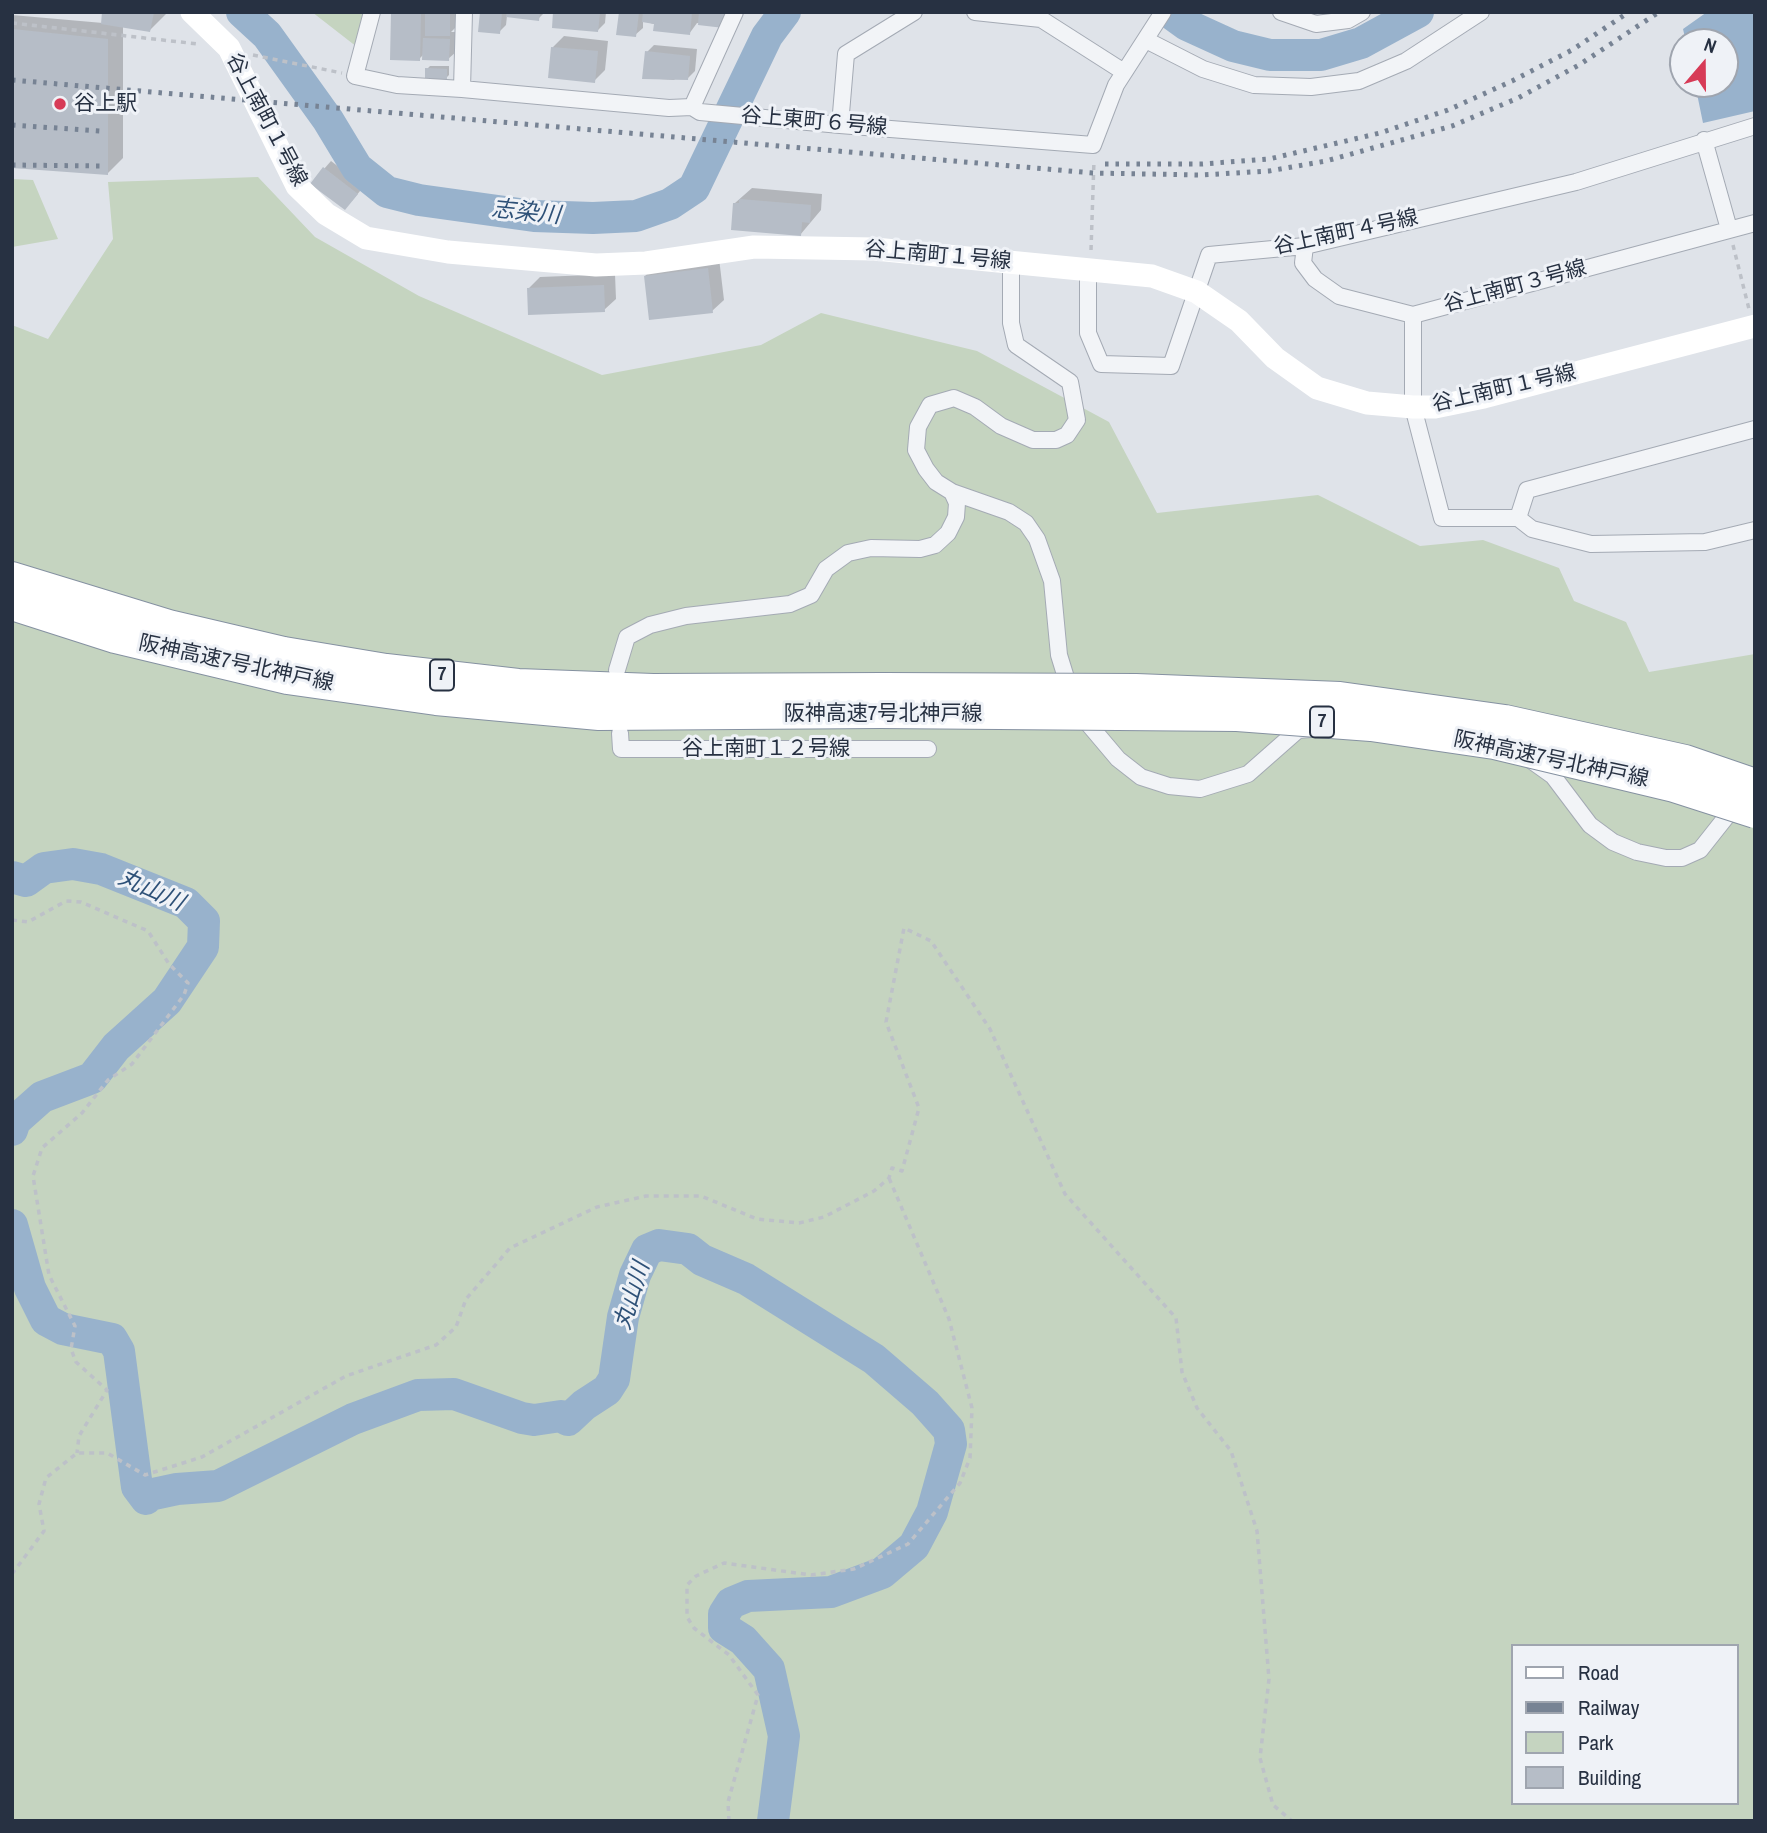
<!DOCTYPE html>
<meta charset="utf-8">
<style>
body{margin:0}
#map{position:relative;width:1767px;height:1833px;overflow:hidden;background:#dfe3e9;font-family:"Archivo Narrow",sans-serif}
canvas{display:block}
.frame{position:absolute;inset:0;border:14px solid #273142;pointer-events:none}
.legend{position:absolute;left:1511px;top:1644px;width:228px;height:161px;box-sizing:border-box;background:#eff2f7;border:2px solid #9fa5af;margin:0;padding:9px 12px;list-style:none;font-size:21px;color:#273142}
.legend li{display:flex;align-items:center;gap:14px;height:35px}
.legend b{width:35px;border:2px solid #9fa5af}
.north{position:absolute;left:1669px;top:28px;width:70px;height:70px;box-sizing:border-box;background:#eff2f7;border:2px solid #9fa5af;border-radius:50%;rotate:20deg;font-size:19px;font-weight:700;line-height:28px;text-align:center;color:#273142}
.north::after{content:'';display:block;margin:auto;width:24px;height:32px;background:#d73b57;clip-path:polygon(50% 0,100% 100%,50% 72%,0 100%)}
</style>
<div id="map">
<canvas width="1767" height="1833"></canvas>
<div class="frame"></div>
<ul class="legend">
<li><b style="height:9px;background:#fff"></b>Road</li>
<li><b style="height:9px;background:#778394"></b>Railway</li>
<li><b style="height:19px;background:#c5d4c0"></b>Park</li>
<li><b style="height:19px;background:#b6bdc7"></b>Building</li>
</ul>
<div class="north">N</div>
</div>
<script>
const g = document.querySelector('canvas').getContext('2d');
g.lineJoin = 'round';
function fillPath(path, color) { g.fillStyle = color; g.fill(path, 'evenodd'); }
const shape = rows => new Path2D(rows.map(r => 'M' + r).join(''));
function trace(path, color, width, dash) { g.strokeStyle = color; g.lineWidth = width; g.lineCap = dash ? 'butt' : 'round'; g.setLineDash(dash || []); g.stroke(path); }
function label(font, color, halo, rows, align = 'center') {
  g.font = font + ' "Archivo Narrow","Noto Sans JP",sans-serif'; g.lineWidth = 6; g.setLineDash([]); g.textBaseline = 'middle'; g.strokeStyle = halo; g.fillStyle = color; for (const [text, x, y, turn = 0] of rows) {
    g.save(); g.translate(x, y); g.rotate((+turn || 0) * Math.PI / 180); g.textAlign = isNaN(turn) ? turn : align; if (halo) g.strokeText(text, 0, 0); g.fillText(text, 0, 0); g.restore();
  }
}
const green = shape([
 [312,12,365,12,357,47],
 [258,177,315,237,419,296,602,375,761,345,821,313,977,351,1109,422,1157,513,1318,495,1420,546,1483,540,1559,568,1574,601,1626,622,1649,672,1755,654,1755,1821,12,1821,12,325,48,339,113,239,108,182],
 [1513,1646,1737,1646,1737,1803,1513,1803],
 [12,179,33,180,58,239,12,247]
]);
const water = shape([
 [1707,12,1755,12,1755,111,1703,123,1695,84,1725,84,1725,42,1686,42,1683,29]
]);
const shadow = shape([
 [104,12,168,12,150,30,123,26,123,158,107,174,12,167,12,15,103,23],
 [392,12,456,12,456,27,451,32,456,32,456,52,448,59,424,54,419,59],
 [482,12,545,12,538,19,507,16,506,25,499,32],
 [555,12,606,12,605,23,598,30],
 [620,12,731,12,723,26,697,23,689,34,643,21,643,28,635,35],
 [564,36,608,41,605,70,594,81,552,48],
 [654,45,697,49,695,71,687,79,677,77,674,80,644,78,647,52],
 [430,66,449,66,449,75,446,78,427,69],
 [331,161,364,186,352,201,324,169],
 [752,188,822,194,821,210,800,235,735,203],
 [719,258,724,300,712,311,645,276,657,265],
 [615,274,616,299,604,310,529,288,540,277]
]);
const river = shape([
 [242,12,267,35,328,120,357,168,387,192,419,200,534,216,593,218,636,216,670,204,694,188,767,36,785,12],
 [1169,12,1187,25,1233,46,1270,55,1321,55,1361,43,1418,12],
 [12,877,26,881,44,868,73,864,101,869,186,903,204,921,203,947,167,1001,116,1047,92,1078,42,1097,15,1121,12,1130],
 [12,1225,30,1288,46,1320,63,1329,112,1339,119,1351,137,1487,146,1499,149,1495,177,1489,218,1486,353,1419,418,1395,454,1394,522,1418,534,1420,561,1416,568,1420,584,1405,607,1390,614,1379,623,1317,635,1275,647,1250,659,1245,688,1249,702,1260,746,1279,874,1359,925,1403,949,1430,951,1444,932,1512,914,1546,882,1573,831,1592,748,1596,731,1603,724,1614,724,1628,743,1640,769,1669,784,1736,773,1821]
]);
const building = shape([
 [102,12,154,12,150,32,101,24],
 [391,12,421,12,420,61,390,60],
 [425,12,450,12,450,36,425,36],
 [480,12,502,12,500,34,478,32],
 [507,12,540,12,539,21,506,17],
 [553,12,600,12,598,32,552,28],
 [619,12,639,12,636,37,616,35],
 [643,12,692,12,690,35,653,31,654,24,642,22],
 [699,12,725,12,724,28,698,25],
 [12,29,108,39,108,175,12,168],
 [423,38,450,39,449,61,422,60],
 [551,47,598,51,595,83,548,78],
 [645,51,690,56,688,80,642,79],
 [425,68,447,69,447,80,425,79],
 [323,167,358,194,345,210,310,184],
 [739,199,811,205,810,223,802,222,801,236,731,230,733,203,739,203],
 [708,268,713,313,649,320,644,276],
 [604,285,605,312,528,315,527,288]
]);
const path = shape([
 [12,23,198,44],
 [253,55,342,73],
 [1733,245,1749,309],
 [1091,250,1094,160],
 [12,920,28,922,66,901,81,902,148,931,169,964,188,983,184,995,132,1064,108,1080,82,1113,42,1148,33,1176,49,1275,75,1326,71,1349,76,1362,107,1390,79,1436,77,1453],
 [12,1574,44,1531,39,1504,46,1478,77,1453,107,1453,145,1475,202,1457,346,1376,436,1345,456,1327,466,1299,510,1248,597,1207,646,1196,701,1196,757,1219,799,1223,824,1217,874,1191,889,1178,892,1168,902,1171,919,1108,886,1022,904,928,931,941,990,1029,1065,1194,1176,1318,1182,1372,1197,1408,1231,1451,1257,1531,1269,1679,1260,1758,1273,1805,1292,1821],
 [729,1821,728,1802,758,1695,729,1655,694,1628,687,1617,687,1585,696,1576,724,1563,811,1575,854,1569,908,1544,960,1483,970,1458,972,1408,949,1319,889,1178]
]);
const street = shape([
 [372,12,355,76,397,85,462,89],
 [464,12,462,89,669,108,692,107,700,112,840,125,1093,145,1116,85,1163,12],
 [975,12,1041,19,1124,72],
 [1281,12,1316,24,1348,20,1362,12],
 [1146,40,1203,69,1254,85,1311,87,1359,81,1406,61,1481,12],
 [692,107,735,12],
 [840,125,846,54,914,12],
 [1704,140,1729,229],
 [1305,246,1303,263,1315,279,1339,296,1413,315,1755,223],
 [1088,269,1088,333,1101,364,1171,366,1209,255,1305,246,1576,182,1755,126],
 [1413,315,1413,407,1442,518,1518,518,1532,529,1591,544,1705,542,1755,530],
 [952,492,1009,512,1026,523,1037,539,1052,581,1059,655,1071,694],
 [1518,518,1527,490,1755,429],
 [617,670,627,637,650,625,686,616,790,604,811,595,826,569,848,553,871,548,920,549,935,545,948,533,956,517,957,503,952,492,936,482,926,469,916,450,918,427,930,405,954,398,975,407,1001,426,1033,440,1056,440,1067,435,1077,420,1070,382,1016,345,1011,323,1011,263],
 [1080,714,1118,759,1141,777,1169,786,1200,789,1248,774,1298,730,1311,729],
 [620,733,621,749,928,749],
 [1532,761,1553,776,1590,825,1613,842,1637,852,1666,858,1682,858,1700,850,1738,802]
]);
const secondary = shape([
 [192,12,229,48,297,186,326,214,366,238,448,252,596,265,646,263,754,247,875,249,1152,276,1197,292,1239,321,1275,358,1317,388,1367,403,1413,407,1435,407,1484,397,1755,326]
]);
const highway = shape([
 [12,577,169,625,284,652,386,669,518,684,653,689,883,688],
 [12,605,115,638,287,679,436,700,599,715,880,713]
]);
const rail = shape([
 [12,80,1093,173,1201,175,1269,171,1326,161,1452,126,1518,98,1579,65,1659,12],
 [12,125,100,131],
 [1105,164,1202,164,1269,159,1380,133,1448,110,1512,81,1572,50,1629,12],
 [12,165,101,166]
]);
const highwayBridge = shape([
 [883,688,1136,689,1340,697,1505,720,1685,760,1755,784],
 [880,713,1237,716,1371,726,1494,744,1674,787,1755,813]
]);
const markers = [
 [60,104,7,"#d73b57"]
];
const shields = [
 [442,675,24],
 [1322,722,24]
];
const shieldNames = [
 ["7",442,675],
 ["7",1322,722]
];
const poiNames = [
 ["谷上駅",74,104]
];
const streetNames = [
 ["谷上南町１号線",266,120,62],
 ["谷上東町６号線",814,122,5],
 ["谷上南町４号線",1346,233,-12],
 ["谷上南町１号線",938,256,5],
 ["谷上南町３号線",1515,287,-15],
 ["谷上南町１号線",1504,389,-13],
 ["阪神高速7号北神戸線",236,664,12],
 ["阪神高速7号北神戸線",883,714],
 ["谷上南町１２号線",766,749],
 ["阪神高速7号北神戸線",1551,760,12]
];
const waterNames = [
 ["志染川",526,213,6],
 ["丸山川",151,891,24],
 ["丸山川",633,1296,-73]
];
fillPath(green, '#c5d4c0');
fillPath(water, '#98b2cc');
fillPath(shadow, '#0003');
trace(river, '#98b2cc', 32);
fillPath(building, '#b6bdc7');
trace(street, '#a4aab4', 18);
trace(highway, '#8591a1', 32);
trace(path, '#bdc1c8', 3.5, [5, 5]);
trace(street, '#f2f4f7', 16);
trace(secondary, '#fff', 23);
trace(highway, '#fff', 30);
trace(rail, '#778394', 5, [3.5, 7]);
trace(highwayBridge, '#8591a1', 32, []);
trace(highwayBridge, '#fff', 30);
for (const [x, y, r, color] of markers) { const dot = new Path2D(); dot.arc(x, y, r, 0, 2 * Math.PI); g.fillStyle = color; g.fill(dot); trace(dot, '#eff2f7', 2.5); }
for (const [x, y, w] of shields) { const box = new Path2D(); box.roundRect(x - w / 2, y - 15.5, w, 31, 5); g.fillStyle = '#eff2f7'; g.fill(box); trace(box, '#273142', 2); }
label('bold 19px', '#273142', null, shieldNames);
label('21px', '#273142', '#eff2f7', poiNames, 'left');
label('21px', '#273142', '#eff2f7', streetNames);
label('italic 23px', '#2e5178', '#eff2f7', waterNames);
</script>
